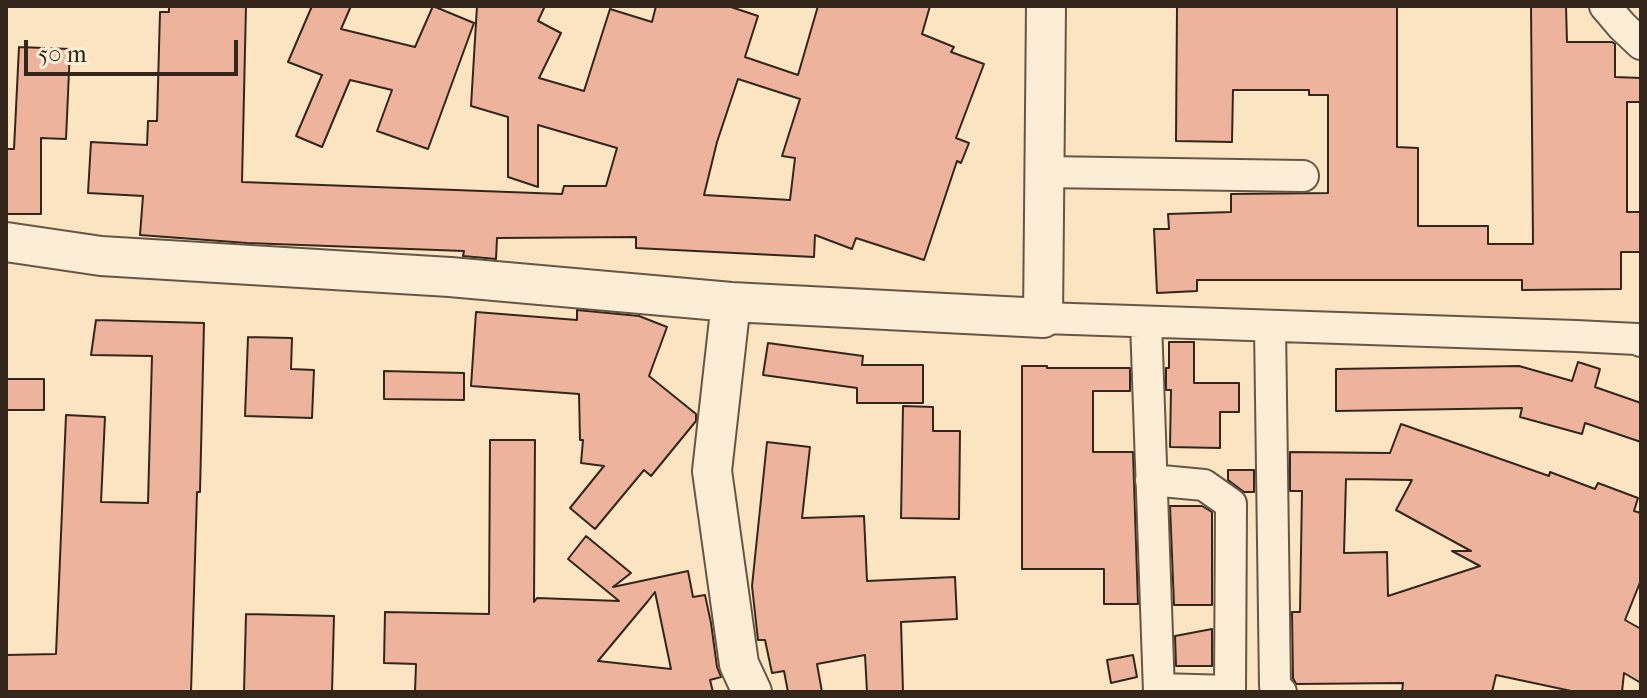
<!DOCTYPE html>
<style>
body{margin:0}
#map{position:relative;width:1647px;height:698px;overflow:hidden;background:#fae4c2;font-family:"IM FELL French Canon",serif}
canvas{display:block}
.frame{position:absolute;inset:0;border:8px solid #34261b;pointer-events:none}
.scale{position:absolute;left:24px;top:40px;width:214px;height:36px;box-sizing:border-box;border:4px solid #34261b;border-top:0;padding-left:10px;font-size:24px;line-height:28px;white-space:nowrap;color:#34261b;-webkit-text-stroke:6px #fcedd7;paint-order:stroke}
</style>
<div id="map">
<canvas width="1647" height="698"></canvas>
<div class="frame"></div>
<div class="scale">50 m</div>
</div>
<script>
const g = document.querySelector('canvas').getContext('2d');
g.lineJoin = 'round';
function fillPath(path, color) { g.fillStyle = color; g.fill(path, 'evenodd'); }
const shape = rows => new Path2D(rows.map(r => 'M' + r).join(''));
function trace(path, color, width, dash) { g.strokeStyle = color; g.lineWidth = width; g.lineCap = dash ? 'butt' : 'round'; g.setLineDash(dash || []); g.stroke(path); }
const building = shape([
 [169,6,246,6,242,182,562,194,564,186,606,186,617,148,538,125,538,187,508,177,508,117,471,106,477,6,545,6,538,21,561,33,539,78,584,91,610,9,652,22,656,6,728,6,758,16,745,57,798,75,818,6,930,6,922,34,954,47,951,52,984,64,956,138,969,143,961,163,957,161,924,260,856,238,852,249,815,235,814,257,636,248,636,237,497,238,496,259,463,256,464,251,247,243,140,235,143,196,88,193,91,142,147,145,148,121,157,121,160,12,169,12,169,6],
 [738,79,800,99,782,156,795,158,790,200,704,195,717,142,738,79],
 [312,6,351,6,341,29,415,47,433,6,474,23,428,149,377,131,392,90,350,80,322,147,296,136,322,75,288,62,312,6],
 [1177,6,1397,6,1397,147,1418,148,1418,226,1488,226,1488,244,1533,244,1531,6,1566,6,1567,42,1612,42,1615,44,1615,77,1641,78,1641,102,1627,102,1627,212,1641,212,1641,252,1621,252,1621,289,1522,290,1522,280,1197,280,1197,291,1157,293,1154,229,1169,229,1168,214,1231,212,1231,194,1328,193,1328,95,1309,95,1309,90,1233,90,1232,142,1176,141,1177,6],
 [19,47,70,49,66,139,41,138,41,214,6,214,6,149,14,149,19,47],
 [577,310,639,316,667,327,649,376,696,414,696,421,651,476,644,470,595,529,570,508,604,466,581,463,583,440,580,440,579,394,471,386,476,312,577,320,577,310],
 [96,320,204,323,200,492,197,492,191,692,6,692,6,655,56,654,66,415,105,417,101,502,148,503,152,356,91,355,96,320],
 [248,337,292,338,291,369,314,370,312,418,245,416,248,337],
 [1169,342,1194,342,1194,383,1239,383,1239,412,1220,412,1220,448,1170,447,1171,390,1166,390,1166,368,1169,368,1169,342],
 [768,343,863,356,862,365,923,365,923,403,857,403,857,388,763,375,768,343],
 [1578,362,1600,369,1595,387,1641,403,1641,442,1585,423,1582,434,1520,417,1522,408,1336,411,1336,369,1519,366,1572,381,1578,362],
 [1022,366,1047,366,1047,368,1130,368,1130,391,1093,391,1093,452,1133,452,1138,604,1104,604,1104,569,1022,569,1022,366],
 [384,371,464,373,464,400,384,399,384,371],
 [6,379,44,379,44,410,6,410,6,379],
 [903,406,933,407,933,431,960,431,959,519,901,518,903,406],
 [1401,424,1549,476,1550,472,1595,489,1598,483,1638,498,1634,511,1641,513,1641,580,1625,620,1641,629,1641,683,1624,673,1622,692,1576,692,1496,675,1492,692,1402,692,1403,683,1296,684,1293,678,1292,612,1300,612,1302,491,1290,491,1290,452,1390,453,1401,424],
 [1346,479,1412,480,1396,510,1471,551,1452,551,1480,566,1388,596,1387,552,1344,553,1346,479],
 [490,440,535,440,534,602,537,598,619,601,568,559,586,536,631,573,613,587,688,571,693,597,705,595,711,623,717,667,721,677,710,680,713,692,415,692,416,664,384,663,385,612,489,614,490,440],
 [655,592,671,669,598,661,648,601,655,592],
 [767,442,810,447,802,518,864,516,867,581,955,577,957,619,901,622,903,692,867,692,865,655,817,664,822,692,788,692,784,671,772,673,765,640,758,640,752,586,767,442],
 [1228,470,1254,470,1254,492,1244,492,1228,480,1228,470],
 [1170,506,1202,506,1212,512,1212,605,1174,605,1170,506],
 [246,614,334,616,332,692,244,692,246,614],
 [1212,629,1212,666,1176,666,1175,636,1212,629],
 [1133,655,1137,677,1111,683,1107,660,1133,655]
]);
const minor = shape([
 [1605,6,1622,26,1641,44],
 [1045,172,1303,176],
 [1043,318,1576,336,1637,339,1641,341],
 [1146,322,1159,692],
 [1270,326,1275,686,1281,692],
 [1151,480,1204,485,1231,504,1230,692],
 [1159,689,1230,691]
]);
const tertiary = shape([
 [6,242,101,256,450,277,731,302,1043,318,1046,6],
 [731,302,712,471,739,664,752,692]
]);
fillPath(building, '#edb39c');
trace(building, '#34261b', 2);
trace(minor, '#665645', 34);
trace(tertiary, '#665645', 42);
trace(minor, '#fcedd7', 30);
trace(tertiary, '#fcedd7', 38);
</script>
